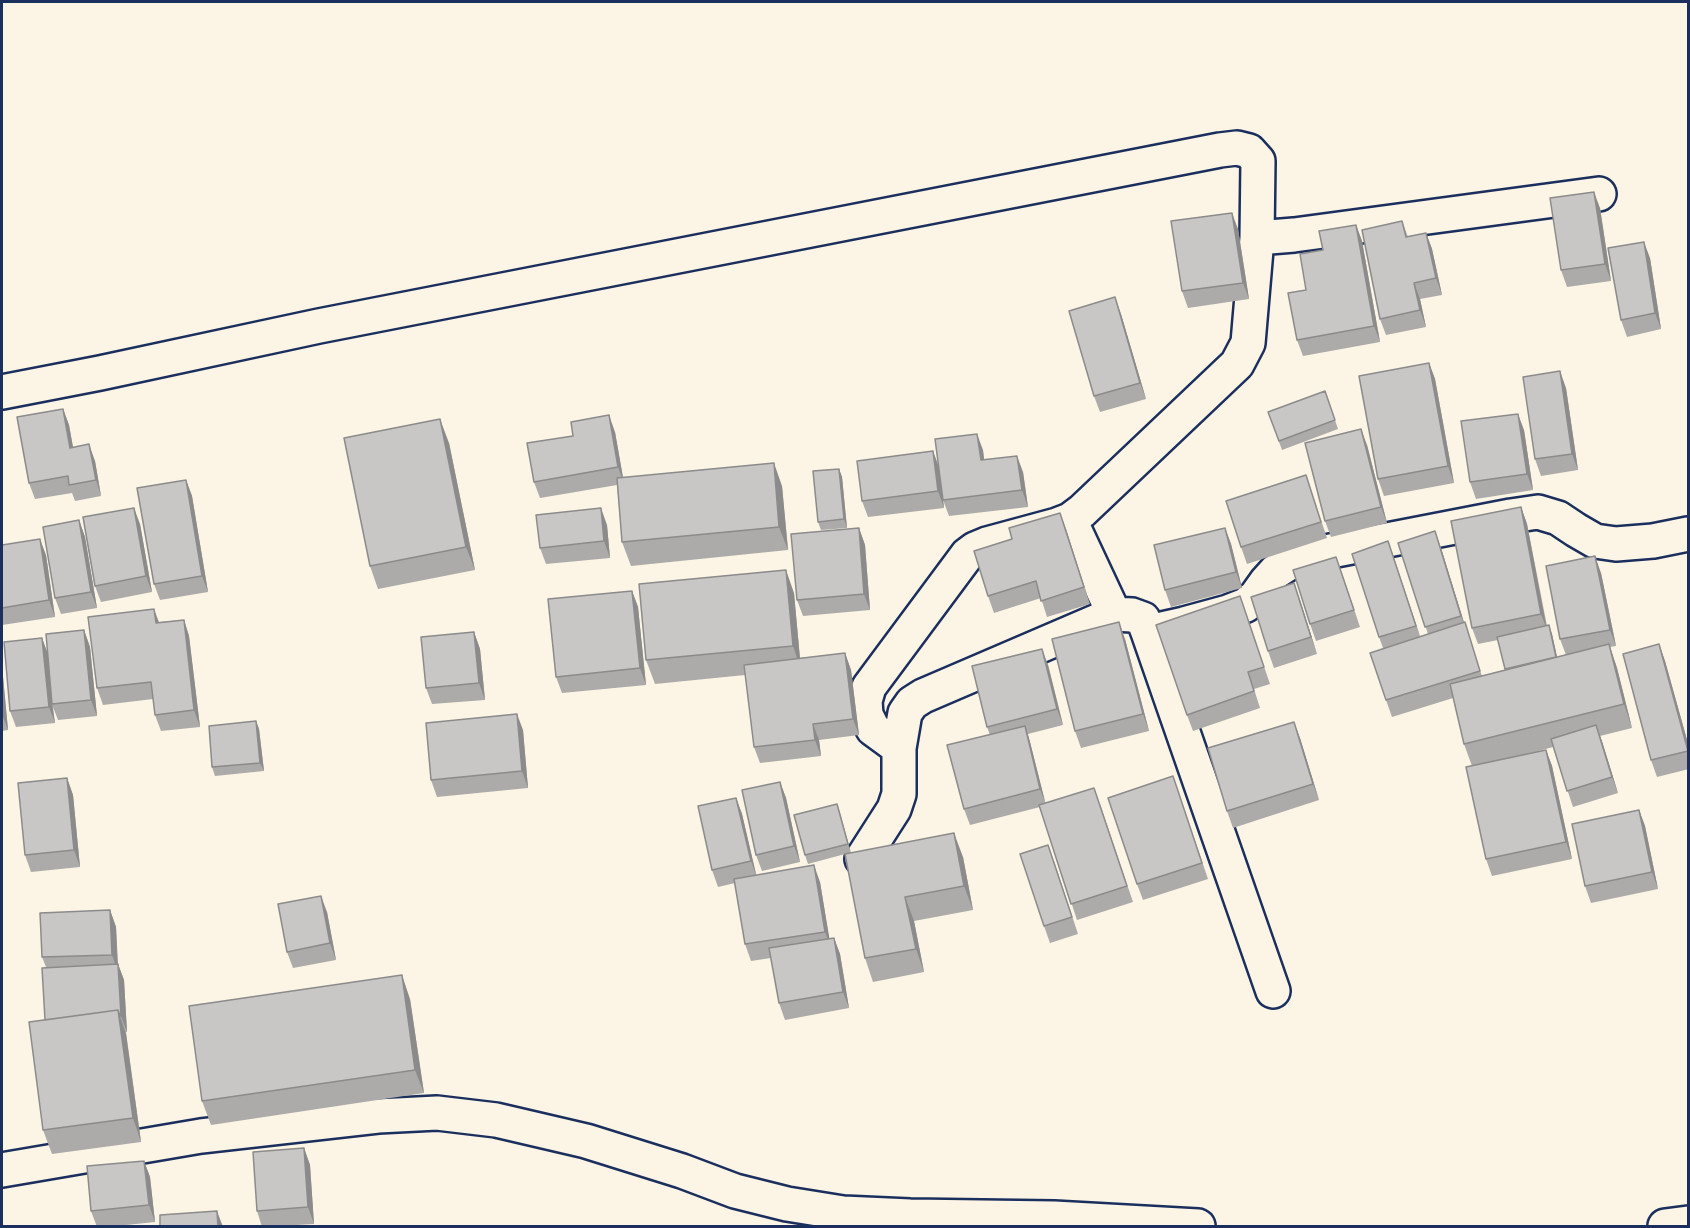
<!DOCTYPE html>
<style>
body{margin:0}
#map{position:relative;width:1690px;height:1228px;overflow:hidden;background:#fcf5e5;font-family:Delius,sans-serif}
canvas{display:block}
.frame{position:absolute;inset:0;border:3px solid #1b2f5e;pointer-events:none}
</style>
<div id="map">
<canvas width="1690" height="1228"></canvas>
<div class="frame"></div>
</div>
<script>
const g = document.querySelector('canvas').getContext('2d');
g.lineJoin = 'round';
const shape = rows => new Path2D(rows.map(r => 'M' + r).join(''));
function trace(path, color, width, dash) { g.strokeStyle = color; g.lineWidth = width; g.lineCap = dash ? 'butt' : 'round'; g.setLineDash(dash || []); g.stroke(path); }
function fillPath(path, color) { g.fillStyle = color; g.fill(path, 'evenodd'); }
const minor = shape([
 [2,392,100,373,319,326,1220,150,1237,148,1249,151,1258,161,1257,238,1294,235,1599,194],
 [1070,520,1114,614],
 [1148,632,1273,991],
 [899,748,873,729,866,715,865,701,869,687,967,555,975,549,987,544,1057,525,1070,520,1082,511,1237,364,1248,343,1257,238],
 [862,859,894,809,899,794,899,748,905,713,912,703,923,696,1114,614,1132,615,1143,619,1148,632,1184,624,1228,612,1246,605,1256,596,1266,582,1275,572,1289,563,1305,556,1511,516,1538,512,1558,518,1576,530,1595,541,1616,544,1653,541,1688,534]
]);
const tertiary = shape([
 [2,1170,201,1136,378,1116,437,1113,496,1120,586,1141,682,1171,735,1191,787,1204,843,1213,910,1216,1054,1218,1198,1226],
 [1665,1226,1688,1223]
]);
const wall = shape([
 [1600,208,1611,281,1567,287,1561,270],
 [1402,221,1408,237,1426,233,1432,249,1442,295,1420,299,1426,327,1386,335,1380,319],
 [1356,225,1362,241,1380,342,1303,356,1297,340,1306,290,1323,250],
 [1238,229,1249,299,1188,308,1182,291],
 [1650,258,1661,329,1627,337,1621,320],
 [1121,314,1146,399,1100,412,1094,396],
 [1429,363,1435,379,1454,483,1384,496,1378,479],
 [1566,388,1578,470,1541,476,1535,459],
 [1325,391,1338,429,1282,450,1268,412],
 [63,409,69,425,73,447,95,461,101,496,75,501,72,493,35,499,29,483],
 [1524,430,1533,490,1476,499,1470,482],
 [615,432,623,478,782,486,788,550,631,566,622,542,617,485,540,498,534,482],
 [449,443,475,570,378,589,370,566],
 [1367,445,1387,523,1331,537,1325,521],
 [983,450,984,459,1023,472,1028,507,949,516,943,500,941,482,944,508,868,517,862,501,939,467],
 [839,469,842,477,847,528,821,530,818,522],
 [1306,475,1327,538,1247,564,1241,547],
 [186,480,192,496,208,592,160,600,154,584],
 [1521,507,1527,524,1547,626,1552,634,1557,657,1566,655,1560,639,1601,573,1616,646,1610,647,1617,668,1632,728,1600,736,1618,793,1573,807,1553,747,1524,755,1546,750,1552,766,1572,859,1492,876,1486,859,1472,766,1464,744,1453,698,1392,717,1386,700,1383,648,1379,637,1388,541,1420,637,1428,634,1398,543,1441,548,1464,623,1482,676,1505,670,1498,640,1478,644,1472,628],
 [1060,513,1090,604,1047,617,1041,598,994,613,988,596,1012,539],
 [79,520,85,537,97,608,61,614,55,598],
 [140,524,152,592,101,602,95,586],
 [607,525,610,558,546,564,540,548],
 [859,528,865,545,870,610,803,616,797,600],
 [1225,528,1231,544,1242,588,1171,607,1165,590],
 [2,545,46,555,55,617,2,625],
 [1342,573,1360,627,1316,641,1310,624],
 [632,591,638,607,646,685,562,693,556,677],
 [794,593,800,658,845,653,851,670,859,735,819,740,821,756,760,763,754,747,745,675,655,684,646,660],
 [1240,596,1270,684,1254,689,1260,708,1193,731,1187,715],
 [1300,600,1317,654,1274,668,1268,651],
 [184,620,189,636,200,727,161,731,155,715,153,699,103,705,97,688,159,622],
 [84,630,90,647,97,716,58,720,53,707,55,723,16,727,10,711,42,638,47,653],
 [474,632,480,649,485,700,432,704,426,688],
 [1125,639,1149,731,1081,748,1075,731],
 [1659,644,1665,661,1689,747,1689,769,1657,777,1651,760],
 [1048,665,1063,725,1028,734,1030,742,1045,803,1100,804,1133,902,1077,920,1040,807,970,825,964,809,990,735,987,727],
 [2,666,8,730,2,731],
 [256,721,259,729,264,771,215,776,212,767],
 [523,730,528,788,437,797,431,780],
 [1300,738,1319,800,1233,828,1227,811],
 [1173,776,1208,879,1143,900,1137,884],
 [67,778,73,795,80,867,31,872,25,855],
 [780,782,786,798,800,862,762,871,756,855],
 [736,798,742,814,756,875,820,882,829,938,834,938,840,954,849,1008,785,1020,779,1003,771,958,751,961,745,944,735,883,718,887,712,870],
 [837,804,851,853,963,857,973,910,914,921,924,972,873,982,865,958,845,854,808,864,805,855],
 [1639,810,1645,826,1658,889,1591,903,1585,886],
 [1054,861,1078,934,1050,943,1044,926],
 [110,910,116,927,118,964,124,980,127,1032,126,1032,141,1142,52,1154,43,1130,46,967,42,957],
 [327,912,336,960,293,968,287,952],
 [410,999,424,1093,211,1125,202,1101],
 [304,1148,310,1165,314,1224,262,1227,257,1211],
 [144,1161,150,1177,155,1222,107,1227,97,1227,91,1211]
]);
const shadedWall = shape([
 [1594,192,1600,208,1611,281,1605,264],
 [1232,213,1238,229,1249,299,1243,283],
 [1356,225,1362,241,1380,342,1374,326],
 [1426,233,1432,249,1442,295,1436,278],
 [1644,242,1650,258,1661,329,1655,313],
 [1414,283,1420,299,1426,327,1420,310],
 [1115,297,1121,314,1146,399,1140,383],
 [1429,363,1435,379,1454,483,1448,466],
 [1560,371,1566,388,1578,470,1572,454],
 [63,409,69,425,76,464,70,448],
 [1518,414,1524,430,1533,490,1527,474],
 [609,415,615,432,624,483,618,467],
 [440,419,449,443,475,570,466,547],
 [1361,429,1367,445,1387,523,1381,507],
 [977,434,983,450,986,476,981,460],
 [89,444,95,461,101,496,96,480],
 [933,451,939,467,944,508,938,491],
 [1017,456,1023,472,1028,507,1022,490],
 [774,463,782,486,788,550,779,527],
 [839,469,842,477,847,528,844,519],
 [186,480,192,496,208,592,202,576],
 [1521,507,1527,524,1547,630,1541,614],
 [134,508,140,524,152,592,146,576],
 [601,508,607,525,610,558,604,541],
 [1060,513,1066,529,1090,604,1084,587],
 [79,520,85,537,97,608,91,592],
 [859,528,865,545,870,610,864,594],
 [1225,528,1231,544,1242,588,1236,572],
 [1435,531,1441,548,1467,632,1461,616],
 [40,539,46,555,55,617,49,600],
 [1388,541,1394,558,1422,642,1416,626],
 [1595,556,1601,573,1616,646,1610,630],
 [786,570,794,593,801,670,793,646],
 [1294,583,1300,600,1317,654,1311,637],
 [632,591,638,607,646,685,640,668],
 [154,609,160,625,156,623],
 [184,620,189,636,200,727,194,710],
 [1119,622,1125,639,1149,731,1143,714],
 [1549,625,1552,634,1559,666,1556,658],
 [84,630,90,647,97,716,91,700],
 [474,632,480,649,485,700,479,683],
 [42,638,48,654,52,704,55,723,49,707],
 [1609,644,1617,668,1632,728,1624,704],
 [1659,644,1665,661,1689,747,1689,752],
 [1042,649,1048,665,1063,725,1057,709],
 [845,653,851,670,859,735,853,719],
 [2,666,8,730,2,714],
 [517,714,523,730,528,788,522,771],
 [256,721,259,729,264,771,260,763],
 [1294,722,1300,738,1319,800,1313,784],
 [813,724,819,740,821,756,815,740],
 [1596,725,1602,741,1618,793,1612,777],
 [1025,726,1030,742,1046,805,1040,789],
 [1546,750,1552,766,1572,859,1566,842],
 [67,778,73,795,80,867,74,850],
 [780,782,786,798,800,862,794,846],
 [736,798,742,814,757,878,751,861],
 [837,804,840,813,851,853,848,844],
 [1639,810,1645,826,1658,889,1652,872],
 [954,833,963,857,973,910,964,886],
 [814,865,820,882,831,948,825,932],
 [321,896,327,912,336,960,330,943],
 [905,897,914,921,924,972,916,949],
 [110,910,116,927,118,972,112,955],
 [834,938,840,954,849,1008,843,992],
 [118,964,124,980,127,1032,121,1016],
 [402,975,410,999,424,1093,415,1070],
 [118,1010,126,1034,141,1142,133,1118],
 [304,1148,310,1165,314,1224,308,1207],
 [144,1161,150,1177,155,1222,149,1205],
 [217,1211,223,1227,218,1227]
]);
const building = shape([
 [1594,192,1605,264,1561,270,1550,198,1594,192],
 [1232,213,1243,283,1182,291,1171,221,1232,213],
 [1402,221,1406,237,1426,233,1436,278,1414,283,1420,310,1380,319,1362,230,1402,221],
 [1356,225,1374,326,1297,340,1288,293,1306,290,1300,254,1323,250,1319,231,1356,225],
 [1644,242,1655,313,1621,320,1608,248,1644,242],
 [1115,297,1140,383,1094,396,1069,311,1115,297],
 [1429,363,1448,466,1378,479,1359,376,1429,363],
 [1560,371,1572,454,1535,459,1523,377,1560,371],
 [1325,391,1335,420,1279,441,1268,412,1325,391],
 [63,409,70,448,89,444,96,480,69,485,68,476,29,483,17,417,63,409],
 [1518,414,1527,474,1470,482,1461,421,1518,414],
 [609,415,618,467,534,482,527,443,573,436,571,422,609,415],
 [440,419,466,547,370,566,344,438,440,419],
 [1361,429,1381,507,1325,521,1305,443,1361,429],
 [977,434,981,460,1017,456,1022,490,943,500,935,439,977,434],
 [933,451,938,491,862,501,857,461,933,451],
 [774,463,779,527,622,542,617,478,774,463],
 [839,469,844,519,818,522,813,471,839,469],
 [1306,475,1321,522,1241,547,1226,501,1306,475],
 [186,480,202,576,154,584,137,488,186,480],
 [1521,507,1541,614,1472,628,1451,521,1521,507],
 [134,508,146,576,95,586,83,517,134,508],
 [601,508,604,541,540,548,536,515,601,508],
 [1060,513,1084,587,1041,601,1036,581,988,596,974,551,1012,539,1009,528,1060,513],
 [79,520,91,592,55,598,43,527,79,520],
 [859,528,864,594,797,600,791,534,859,528],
 [1225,528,1236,572,1165,590,1154,545,1225,528],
 [1435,531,1461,616,1425,627,1398,543,1435,531],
 [40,539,49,600,2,608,2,545,40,539],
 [1388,541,1416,626,1379,637,1352,554,1388,541],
 [1595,556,1610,630,1560,639,1546,566,1595,556],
 [1336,557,1354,610,1310,624,1293,570,1336,557],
 [786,570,793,646,646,660,639,584,786,570],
 [1294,583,1311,637,1268,651,1251,597,1294,583],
 [632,591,640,668,556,677,548,599,632,591],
 [1240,596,1264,667,1248,672,1254,691,1187,715,1156,625,1240,596],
 [154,609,156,623,184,620,194,710,155,715,151,682,97,688,88,617,154,609],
 [1119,622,1143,714,1075,731,1052,639,1119,622],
 [1465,622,1480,671,1386,700,1370,653,1465,622],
 [1549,625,1556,657,1505,669,1497,637,1549,625],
 [84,630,91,700,52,704,46,634,84,630],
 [474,632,479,683,426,688,421,637,474,632],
 [42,638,49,707,10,711,4,642,42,638],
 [1609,644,1624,704,1464,744,1450,684,1609,644],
 [1659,644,1688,751,1651,760,1623,654,1659,644],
 [1042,649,1057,709,987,727,972,666,1042,649],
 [845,653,853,719,813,724,815,740,754,747,744,665,845,653],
 [517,714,522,771,431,780,426,723,517,714],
 [256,721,260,763,212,767,209,726,256,721],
 [1294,722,1313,784,1227,811,1208,748,1294,722],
 [1596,725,1612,777,1567,791,1551,739,1596,725],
 [1025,726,1040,789,964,809,947,745,1025,726],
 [1546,750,1566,842,1486,859,1466,767,1546,750],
 [1173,776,1202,863,1137,884,1108,798,1173,776],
 [67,778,74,850,25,855,18,783,67,778],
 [780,782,794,846,756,855,742,790,780,782],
 [1094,788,1127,886,1071,904,1039,805,1094,788],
 [736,798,751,861,712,870,698,806,736,798],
 [837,804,848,844,805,855,794,815,837,804],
 [1639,810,1652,872,1585,886,1572,824,1639,810],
 [954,833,964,886,905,897,916,949,865,958,845,854,954,833],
 [1048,845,1072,917,1044,926,1020,854,1048,845],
 [814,865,825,932,745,944,734,879,814,865],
 [321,896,330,943,287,952,278,904,321,896],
 [110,910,112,955,42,957,40,913,110,910],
 [834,938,843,992,779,1003,769,948,834,938],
 [118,964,121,1016,120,1016,118,1010,45,1020,42,968,118,964],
 [402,975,415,1070,202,1101,189,1006,402,975],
 [118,1010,133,1118,43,1130,29,1022,118,1010],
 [304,1148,308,1207,257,1211,253,1152,304,1148],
 [144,1161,149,1205,91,1211,87,1166,144,1161],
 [217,1211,218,1227,160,1227,160,1215,217,1211]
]);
trace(minor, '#1b2f5e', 38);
trace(tertiary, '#1b2f5e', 38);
trace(minor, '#fcf5e5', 33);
trace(tertiary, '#fcf5e5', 33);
fillPath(wall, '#acabaa');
fillPath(shadedWall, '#8c8b8b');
fillPath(building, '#c8c7c6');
trace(building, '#8c8b8b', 1.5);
</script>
